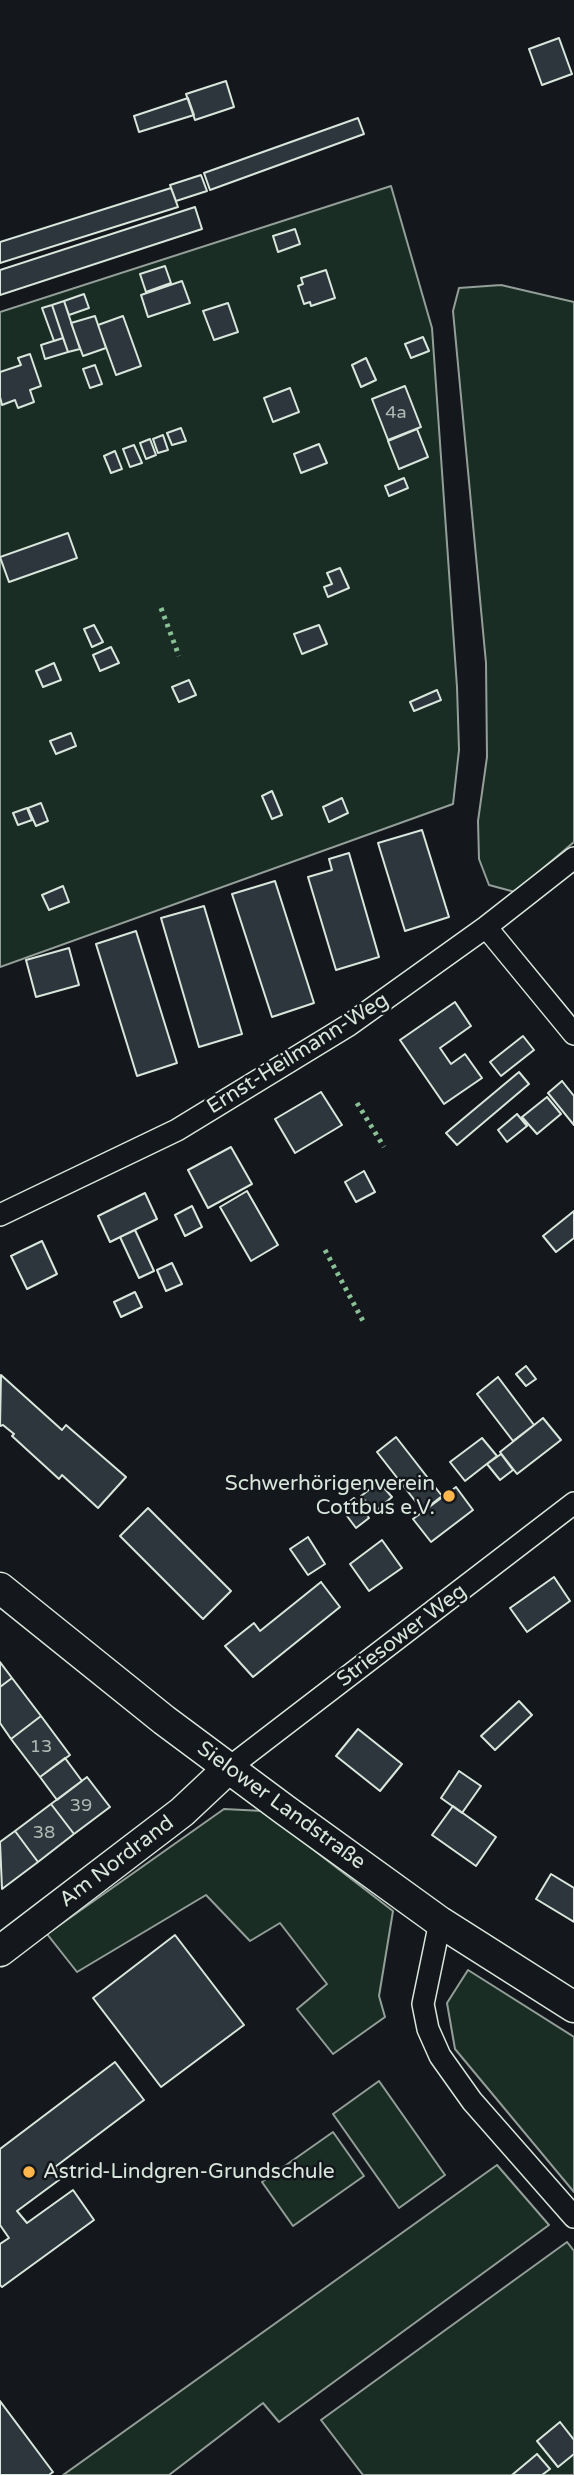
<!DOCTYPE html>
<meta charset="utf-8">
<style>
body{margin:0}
canvas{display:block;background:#14181c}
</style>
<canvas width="574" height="2475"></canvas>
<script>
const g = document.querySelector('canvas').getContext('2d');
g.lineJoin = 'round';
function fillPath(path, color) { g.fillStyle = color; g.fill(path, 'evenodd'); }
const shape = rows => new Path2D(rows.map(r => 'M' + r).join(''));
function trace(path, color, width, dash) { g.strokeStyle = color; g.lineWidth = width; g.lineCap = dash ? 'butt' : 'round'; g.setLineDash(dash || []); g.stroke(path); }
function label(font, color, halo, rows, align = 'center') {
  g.font = font + ' "Varela Round",sans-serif'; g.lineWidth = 5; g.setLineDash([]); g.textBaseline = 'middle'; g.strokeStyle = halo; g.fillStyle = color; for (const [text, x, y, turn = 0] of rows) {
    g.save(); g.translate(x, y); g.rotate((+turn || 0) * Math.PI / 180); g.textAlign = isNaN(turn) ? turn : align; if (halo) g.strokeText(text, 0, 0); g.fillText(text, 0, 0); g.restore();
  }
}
const green = shape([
 [391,186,432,328,457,687,459,750,453,804,0,967,0,312,391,186],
 [501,285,574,302,574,842,515,892,489,885,479,859,478,821,487,757,486,663,453,311,459,288,501,285],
 [224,1809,263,1811,393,1911,379,1996,385,2017,333,2054,297,2009,327,1984,280,1923,250,1941,206,1895,77,1972,47,1934,224,1809],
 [468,1970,574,2037,574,2192,455,2049,447,2003,468,1970],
 [379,2081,445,2175,399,2208,333,2114,379,2081],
 [333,2132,364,2176,293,2226,262,2182,333,2132],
 [497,2165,549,2225,279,2422,263,2403,169,2475,63,2475,497,2165],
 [567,2242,574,2251,574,2475,363,2475,321,2420,567,2242]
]);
const building = shape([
 [559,38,572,74,542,85,529,49,559,38],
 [226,81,234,107,195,120,186,94,226,81],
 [188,98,194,115,139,132,134,116,188,98],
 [358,118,364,134,210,190,204,173,358,118],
 [201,175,207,191,176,201,170,185,201,175],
 [171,188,178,207,0,263,0,242,171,188],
 [195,207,202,229,0,295,0,270,195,207],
 [295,229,300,244,278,252,273,236,295,229],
 [165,266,171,283,146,292,140,274,165,266],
 [326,270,335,298,311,306,310,302,304,304,298,286,303,284,301,278,326,270],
 [182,281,190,303,148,317,141,295,182,281],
 [84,294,89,308,69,315,64,301,84,294],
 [64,301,80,349,68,352,52,305,64,301],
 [228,303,238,332,214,340,203,311,228,303],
 [52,305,63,338,54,341,42,308,52,305],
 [95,316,106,348,83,356,71,323,95,316],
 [123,316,141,366,116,375,98,325,123,316],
 [423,337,429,351,411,358,405,344,423,337],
 [63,338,68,352,45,359,41,345,63,338],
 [30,354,41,386,30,390,34,402,18,408,15,400,2,405,0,397,0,372,21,365,18,358,30,354],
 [366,358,376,380,361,387,352,365,366,358],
 [95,365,102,384,90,388,83,369,95,365],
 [405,386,421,427,388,440,372,399,405,386],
 [290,388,299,412,273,422,264,398,290,388],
 [181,428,186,441,172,445,167,433,181,428],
 [417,429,428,457,399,469,388,441,417,429],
 [163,435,168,450,158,453,153,439,163,435],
 [150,439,156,455,146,459,140,443,150,439],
 [319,444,327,463,301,473,294,454,319,444],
 [134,445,142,463,130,467,123,449,134,445],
 [115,451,122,469,111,473,104,456,115,451],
 [404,478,408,488,389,496,385,486,404,478],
 [68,533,77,558,9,582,0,557,68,533],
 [340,568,349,588,328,597,324,587,332,584,327,573,340,568],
 [94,625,103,642,92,647,84,629,94,625],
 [319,625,327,644,302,654,294,634,319,625],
 [111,647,119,663,100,671,93,655,111,647],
 [54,663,61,680,43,687,36,671,54,663],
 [189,680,196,695,179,702,172,687,189,680],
 [437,690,441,700,414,711,410,702,437,690],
 [71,733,76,746,56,754,50,741,71,733],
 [272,791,282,815,272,819,262,796,272,791],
 [342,798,348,813,329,822,323,807,342,798],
 [41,803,48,821,36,826,28,808,41,803],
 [27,808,32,820,18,825,13,813,27,808],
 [422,830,449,917,405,931,378,843,422,830],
 [349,853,379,957,336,970,308,877,332,870,329,859,349,853],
 [275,881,314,1003,272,1017,232,894,275,881],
 [63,886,69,902,49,910,42,895,63,886],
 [204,906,242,1034,199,1047,161,918,204,906],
 [136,931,177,1063,137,1076,96,944,136,931],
 [69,948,79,985,36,997,26,960,69,948],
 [455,1002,471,1026,440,1048,451,1064,465,1054,482,1078,444,1104,400,1040,455,1002],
 [523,1036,534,1050,501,1076,490,1062,523,1036],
 [519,1072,529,1084,457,1145,446,1133,519,1072],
 [562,1081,574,1096,574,1125,548,1093,562,1081],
 [321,1092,342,1125,295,1153,275,1119,321,1092],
 [547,1097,561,1114,537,1134,522,1117,547,1097],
 [517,1114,527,1126,507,1142,498,1130,517,1114],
 [231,1147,252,1184,208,1208,188,1170,231,1147],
 [364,1171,375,1192,356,1202,345,1182,364,1171],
 [247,1191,278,1245,251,1261,220,1207,247,1191],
 [145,1193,157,1219,110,1242,98,1216,145,1193],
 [192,1206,202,1227,185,1236,175,1215,192,1206],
 [574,1211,574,1238,556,1252,543,1236,574,1211],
 [135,1230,154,1271,139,1278,120,1237,135,1230],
 [42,1241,57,1274,27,1289,11,1256,42,1241],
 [172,1263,182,1284,166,1291,157,1270,172,1263],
 [135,1292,142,1307,121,1317,114,1302,135,1292],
 [526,1366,536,1379,526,1386,516,1374,526,1366],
 [1,1375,62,1430,66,1425,126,1477,98,1508,62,1475,59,1479,12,1436,14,1434,3,1425,0,1426,1,1375],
 [498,1377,534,1425,513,1441,477,1394,498,1377],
 [543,1418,561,1440,517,1474,500,1452,543,1418],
 [396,1437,442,1496,423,1511,377,1452,396,1437],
 [482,1438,497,1456,465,1481,450,1462,482,1438],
 [501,1454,513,1470,500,1480,487,1464,501,1454],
 [379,1482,392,1497,375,1512,361,1496,379,1482],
 [456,1487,473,1510,431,1542,413,1519,456,1487],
 [354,1498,369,1518,356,1528,341,1508,354,1498],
 [148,1508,231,1591,203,1619,120,1536,148,1508],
 [308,1537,325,1564,308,1575,290,1549,308,1537],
 [382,1540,402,1568,369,1591,350,1564,382,1540],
 [554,1577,570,1601,527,1632,510,1608,554,1577],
 [321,1582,340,1607,253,1677,225,1646,254,1623,260,1631,321,1582],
 [0,1662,12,1678,0,1687,0,1662],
 [12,1678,41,1716,11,1739,0,1723,0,1687,12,1678],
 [519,1701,532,1715,495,1750,481,1736,519,1701],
 [41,1716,70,1755,40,1777,11,1739,41,1716],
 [358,1729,402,1764,380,1791,336,1756,358,1729],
 [65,1758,82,1781,57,1800,40,1777,65,1758],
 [459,1771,481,1786,462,1813,441,1798,459,1771],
 [87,1777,110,1807,74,1834,51,1804,87,1777],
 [51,1804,74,1834,38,1862,15,1831,51,1804],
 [453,1806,496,1837,476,1866,432,1835,453,1806],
 [15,1831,38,1862,2,1889,0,1842,15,1831],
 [551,1874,574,1888,574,1922,536,1899,551,1874],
 [175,1935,244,2025,161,2087,93,1998,175,1935],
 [115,2062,144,2100,55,2167,63,2177,17,2211,27,2223,73,2190,94,2220,2,2287,0,2285,0,2244,9,2238,0,2225,0,2149,115,2062],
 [0,2401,53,2472,49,2475,0,2475,0,2401],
 [560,2422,574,2440,574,2454,558,2467,537,2441,560,2422],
 [537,2454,550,2469,542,2475,512,2475,537,2454]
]);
const street = shape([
 [486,927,574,1034],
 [0,1215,177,1130,349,1025,486,927,574,858],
 [230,1767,574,1503],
 [440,1922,423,2004,428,2029,440,2056,472,2101,574,2217]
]);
const secondary = shape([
 [0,1588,164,1720,285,1810,440,1922,574,2007],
 [0,1951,182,1812,230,1767]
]);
const hedge = shape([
 [161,608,179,656],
 [357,1103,384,1147],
 [325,1250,363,1321]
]);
const markers = [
 [449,1496,7,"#ffb74d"],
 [29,2172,7,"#ffb74d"]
];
const numberNames = [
 ["4a",396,413],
 ["13",41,1747],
 ["39",81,1806],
 ["38",44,1833]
];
const streetNames = [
 ["Ernst-Heilmann-Weg",298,1054,-32],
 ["Striesower Weg",402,1636,-37],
 ["Sielower Landstraße",281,1806,36],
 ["Am Nordrand",117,1862,-37]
];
const poiNames = [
 ["Schwerhörigenverein",435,1484],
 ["Cottbus e.V.",435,1508],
 ["Astrid-Lindgren-Grundschule",43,2172,"left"]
];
fillPath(green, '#1a2d24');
trace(green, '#939e99', 2);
fillPath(building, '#2c363c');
trace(building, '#d8e6dc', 2);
trace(street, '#d8e6dc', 24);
trace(secondary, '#d8e6dc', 33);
trace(street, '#14181c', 21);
trace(secondary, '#14181c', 30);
trace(hedge, '#8ac095', 5, [3.5, 5]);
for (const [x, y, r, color] of markers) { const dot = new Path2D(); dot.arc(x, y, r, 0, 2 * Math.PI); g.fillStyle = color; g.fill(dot); trace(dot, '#14181c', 2.5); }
label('18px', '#adbab4', null, numberNames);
label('21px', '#d8e6dc', '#14181c', streetNames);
label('21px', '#d8e6dc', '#14181c', poiNames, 'right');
</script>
